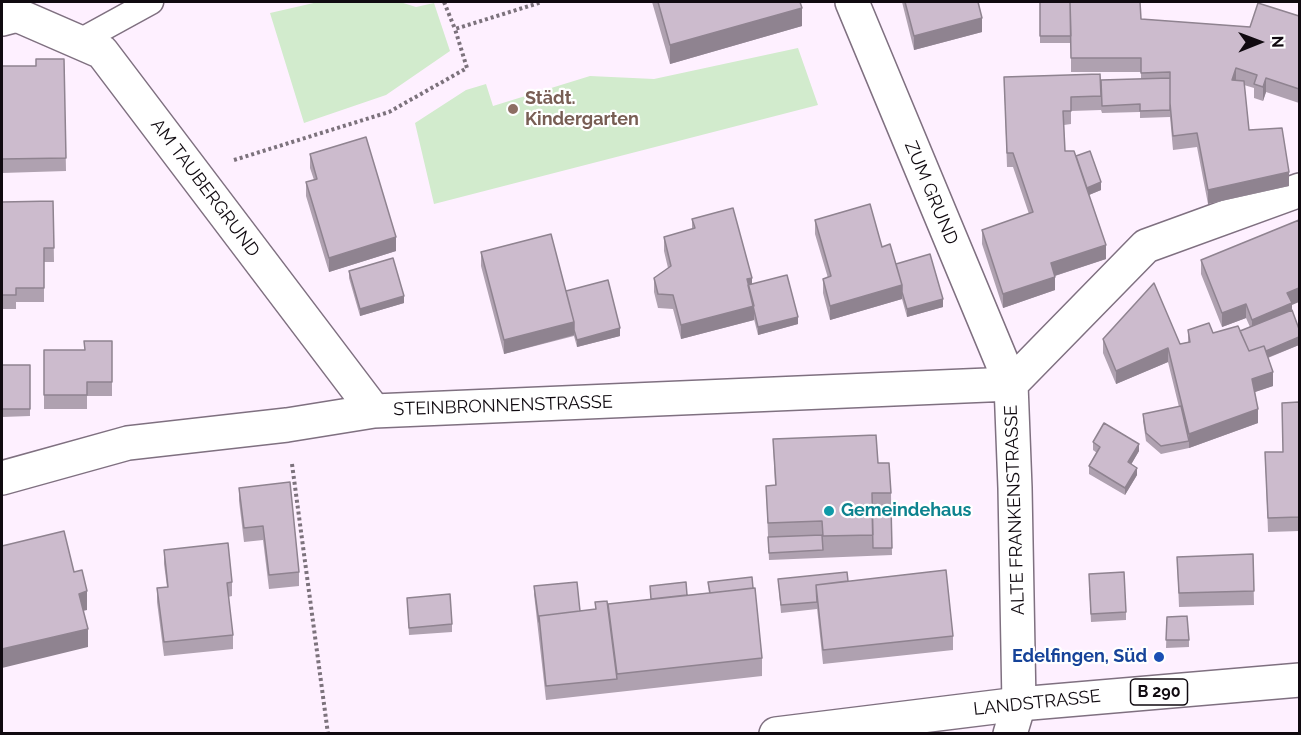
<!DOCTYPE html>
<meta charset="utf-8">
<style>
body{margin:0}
#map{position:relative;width:1301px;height:735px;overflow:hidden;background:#fef0ff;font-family:Raleway,sans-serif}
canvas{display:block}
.frame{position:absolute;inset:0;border:3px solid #100a10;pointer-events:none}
.north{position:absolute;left:1229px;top:12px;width:60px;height:60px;-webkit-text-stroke:4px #fff;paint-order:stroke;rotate:89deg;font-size:16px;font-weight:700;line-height:24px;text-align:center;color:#100a10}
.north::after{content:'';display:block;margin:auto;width:21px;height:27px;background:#100a10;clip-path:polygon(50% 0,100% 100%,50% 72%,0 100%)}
</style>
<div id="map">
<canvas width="1301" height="735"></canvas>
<div class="frame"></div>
<div class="north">N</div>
</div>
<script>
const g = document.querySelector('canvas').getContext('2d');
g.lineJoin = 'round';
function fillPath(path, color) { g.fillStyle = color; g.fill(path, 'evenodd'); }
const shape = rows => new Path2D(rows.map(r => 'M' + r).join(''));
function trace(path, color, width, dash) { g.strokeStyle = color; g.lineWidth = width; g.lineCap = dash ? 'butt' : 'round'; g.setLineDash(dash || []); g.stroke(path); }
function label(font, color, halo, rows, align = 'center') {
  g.font = font + ' Raleway,sans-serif'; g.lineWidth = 4.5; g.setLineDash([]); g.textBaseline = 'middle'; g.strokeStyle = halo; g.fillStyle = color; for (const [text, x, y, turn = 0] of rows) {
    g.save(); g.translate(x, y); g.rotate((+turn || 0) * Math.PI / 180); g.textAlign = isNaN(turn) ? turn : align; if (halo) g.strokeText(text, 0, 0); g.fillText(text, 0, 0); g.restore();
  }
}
const green = shape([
 [318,2,400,2,416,7,434,3,450,51,386,95,304,123,270,13],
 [798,48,818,105,434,204,415,123,466,90,486,84,493,106,590,76,654,79]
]);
const path = shape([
 [444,2,455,29],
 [234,160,389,112,467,68,455,29,542,2],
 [292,464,328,734]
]);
const lane = shape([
 [78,42,151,2]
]);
const street = shape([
 [852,2,1011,384,1015,488,1019,704,1010,734],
 [2,19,17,15,102,52,374,411],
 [1011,384,1146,246,1300,190],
 [2,478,128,443,287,425,374,411,1011,384]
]);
const primary = shape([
 [776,734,1019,704,1300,680]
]);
const wall = shape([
 [652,2,800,2,802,26,670,64],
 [902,2,978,2,982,32,914,50],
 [1040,2,1141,19,1250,27,1299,16,1299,103,1266,92,1263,101,1254,98,1254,88,1244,85,1249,130,1289,186,1208,204,1197,147,1173,150,1170,117,1140,118,1140,112,1102,113,1101,110,1071,111,1071,124,1064,125,1065,151,1076,156,1101,190,1089,195,1106,259,1055,276,1055,290,1003,308,982,244,982,230,1029,214,1013,167,1007,167,1004,77,1101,80,1141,79,1141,72,1071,72,1071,24,1071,43,1040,43],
 [64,59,66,171,2,173,2,66,36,66],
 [310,154,396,251,329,272,306,196,306,182,314,180,310,168],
 [53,201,54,262,44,262,44,302,16,302,16,309,2,309,2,202],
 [692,219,752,284,798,324,758,335,754,319,754,320,681,339,673,309,658,308,654,292,654,278,668,268,664,251,664,237,692,229],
 [815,220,882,247,896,264,943,307,907,317,902,299,830,320,823,293,823,279,828,278,815,234],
 [481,252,620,336,577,347,574,336,504,354,481,266],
 [1201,260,1292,305,1292,310,1299,329,1299,345,1268,358,1273,386,1255,392,1258,423,1189,448,1161,454,1146,441,1143,421,1143,414,1179,407,1168,362,1116,384,1103,353,1103,339,1180,344,1188,342,1188,330,1213,333,1240,331,1250,327,1246,318,1222,327,1201,274],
 [349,271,404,303,360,316,349,278],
 [112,341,112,396,87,396,87,409,44,409,44,350,85,350],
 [2,365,30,365,30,416,2,417],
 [1299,402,1299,531,1268,532,1265,452,1283,452,1282,403],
 [773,439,878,463,891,493,892,555,769,560,766,486,775,485],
 [1093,442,1139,451,1131,464,1137,475,1125,495,1089,474,1089,466,1097,453,1093,450],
 [239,488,299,572,299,586,269,589,263,540,244,542,239,501],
 [164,550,232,582,232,596,228,597,233,635,233,649,164,656,157,602,157,588,167,587,164,564],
 [1253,554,1254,605,1179,607,1177,557],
 [778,579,848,581,953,636,953,650,823,664,817,608,817,609,781,613],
 [708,582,762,658,762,676,546,700,534,594,534,586,580,611,595,610,595,602,608,609,651,599,650,586,687,595,709,593],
 [1089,582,1126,612,1126,620,1091,622],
 [407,598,452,624,452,632,409,635],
 [1167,617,1189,640,1189,647,1166,648]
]);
const shadedWall = shape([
 [802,8,802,26,670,64,670,45],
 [982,18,982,32,914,50,914,36],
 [1236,68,1236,82,1232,80],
 [1266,78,1266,92,1263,101,1263,87],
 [1289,172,1289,186,1208,204,1208,190],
 [1101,182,1101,190,1084,197,1084,189],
 [396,237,396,251,329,272,329,258],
 [1106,245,1106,259,1051,277,1051,263],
 [1055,277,1055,290,1003,308,1003,294],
 [752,278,752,292,749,292,747,279],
 [902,285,902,299,830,320,830,306],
 [1299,288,1299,302,1292,305,1292,317,1252,334,1252,320,1287,293],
 [404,296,404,303,360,316,360,309],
 [943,299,943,307,907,317,907,309],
 [1246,304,1246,318,1222,327,1222,313],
 [754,306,754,320,681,339,681,325],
 [798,317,798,324,758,335,758,327],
 [574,322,574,335,504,354,504,340],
 [620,328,620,336,577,347,577,340],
 [1299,337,1299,345,1249,365,1249,358],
 [1168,348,1168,362,1116,384,1116,371],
 [1273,372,1273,386,1252,393,1252,379],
 [1258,409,1258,423,1189,448,1189,434],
 [1139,444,1139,451,1128,470,1128,462],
 [1137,468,1137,475,1125,495,1125,488],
 [87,591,87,610,79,612,79,594],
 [88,629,88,647,2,668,2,649]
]);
const building = shape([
 [658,2,800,2,802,8,670,45,658,2],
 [905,2,978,2,982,18,914,36,905,2],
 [1040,2,1070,2,1071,36,1040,36,1040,2],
 [1070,2,1140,2,1141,19,1250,27,1258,3,1299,16,1299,89,1266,78,1263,87,1254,84,1257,75,1236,68,1232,80,1244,81,1249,130,1282,128,1289,172,1208,190,1197,133,1173,136,1170,103,1170,72,1141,73,1141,58,1071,58,1070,2],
 [36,59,64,59,66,158,2,159,2,66,36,66,36,59],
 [1100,74,1101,96,1071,97,1071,111,1063,111,1065,151,1074,151,1106,245,1051,263,1055,277,1003,294,982,230,1033,212,1013,153,1007,153,1004,77,1100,74],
 [1170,78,1170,110,1140,111,1140,104,1102,106,1101,80,1170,78],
 [366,137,396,237,329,258,306,182,317,179,310,154,366,137],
 [1090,151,1101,182,1087,188,1076,156,1090,151],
 [53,201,54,248,44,248,44,288,16,288,16,295,2,295,2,202,53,201],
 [870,204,882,247,890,244,902,285,830,306,823,279,831,276,815,220,870,204],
 [733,208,752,278,747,279,754,306,681,325,673,295,658,294,654,278,671,266,664,237,695,228,692,219,733,208],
 [1299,220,1299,288,1287,293,1292,303,1252,320,1246,304,1222,313,1201,260,1299,220],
 [551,234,574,322,504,340,481,252,551,234],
 [930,254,943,299,907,309,902,292,902,285,896,264,930,254],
 [393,258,404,296,360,309,349,271,393,258],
 [787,275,798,317,758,327,748,285,787,275],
 [608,280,620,328,577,340,574,330,574,322,566,291,608,280],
 [1154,283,1180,344,1190,342,1188,330,1209,323,1213,333,1238,326,1249,351,1264,346,1273,372,1252,379,1258,409,1189,434,1168,348,1116,371,1103,339,1154,283],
 [1292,310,1299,329,1299,337,1266,351,1264,346,1249,351,1240,331,1292,310],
 [84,341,112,341,112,382,87,382,87,395,44,395,44,350,85,350,84,341],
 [2,365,30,365,30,409,2,409,2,365],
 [1299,402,1299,517,1268,518,1265,452,1283,452,1282,403,1299,402],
 [1181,406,1189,441,1161,446,1146,433,1143,414,1181,406],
 [1104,423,1139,444,1128,462,1137,468,1125,488,1089,466,1100,447,1093,442,1104,423],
 [876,435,878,463,889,463,891,493,872,493,873,535,823,536,822,521,768,523,766,486,776,485,773,439,876,435],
 [290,482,299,572,269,575,263,526,244,528,239,488,290,482],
 [891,506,892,548,873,548,872,507,891,506],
 [64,531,74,572,82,570,87,591,79,594,88,629,2,649,2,546,64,531],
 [822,535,823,550,769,553,768,537,822,535],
 [228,543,232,582,227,583,233,635,164,642,157,588,168,587,164,550,228,543],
 [1253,554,1254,591,1179,593,1177,557,1253,554],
 [946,570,953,636,823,650,816,585,946,570],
 [847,572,848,581,816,585,817,602,781,605,778,579,847,572],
 [1124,572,1126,612,1091,614,1089,574,1124,572],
 [752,577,753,588,710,593,708,582,752,577],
 [577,582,580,611,539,616,539,622,534,586,577,582],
 [686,582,687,595,651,599,650,586,686,582],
 [755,588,762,658,617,674,608,604,755,588],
 [450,594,452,624,409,628,407,598,450,594],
 [607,601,617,679,546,686,539,616,596,609,595,602,607,601],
 [1187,616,1189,640,1166,640,1167,617,1187,616]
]);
const markers = [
 [513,109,6,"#8d6e63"],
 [829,511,6,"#0f9aa8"],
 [1159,657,6,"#1a4fb4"]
];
const shields = [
 [1159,692,57]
];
const shieldNames = [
 ["B 290",1159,692]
];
const educationNames = [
 ["Städt.",525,99],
 ["Kindergarten",525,120]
];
const streetNames = [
 ["AM TAUBERGRUND",205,188,53],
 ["ZUM GRUND",931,193,67],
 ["STEINBRONNENSTRASSE",503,406,-2],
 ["ALTE FRANKENSTRASSE",1015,510,-92],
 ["LANDSTRASSE",1037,703,-6]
];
const cultureNames = [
 ["Gemeindehaus",841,511]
];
const transitNames = [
 ["Edelfingen, Süd",1147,657]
];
fillPath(green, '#d2ebcd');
trace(lane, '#7f7080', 27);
trace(street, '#7f7080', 36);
trace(primary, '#7f7080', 36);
trace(path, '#7c727c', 4, [3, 3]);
trace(lane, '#fff', 24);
trace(street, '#fff', 33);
trace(primary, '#fff', 33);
fillPath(wall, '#afa1b0');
fillPath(shadedWall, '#8f8390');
fillPath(building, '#ccbbcd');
trace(building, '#8f8390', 1.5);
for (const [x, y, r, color] of markers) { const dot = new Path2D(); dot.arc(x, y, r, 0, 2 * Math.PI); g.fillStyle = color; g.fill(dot); trace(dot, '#fff', 2); }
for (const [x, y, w] of shields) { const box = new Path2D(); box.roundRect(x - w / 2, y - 13, w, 26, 4.5); g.fillStyle = '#fff'; g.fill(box); trace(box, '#100a10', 1.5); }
label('bold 16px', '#100a10', null, shieldNames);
label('bold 18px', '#785e54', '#fff', educationNames, 'left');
label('18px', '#100a10', '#fff', streetNames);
label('bold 18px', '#0d838f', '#fff', cultureNames, 'left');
label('bold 18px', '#164399', '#fff', transitNames, 'right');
</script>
